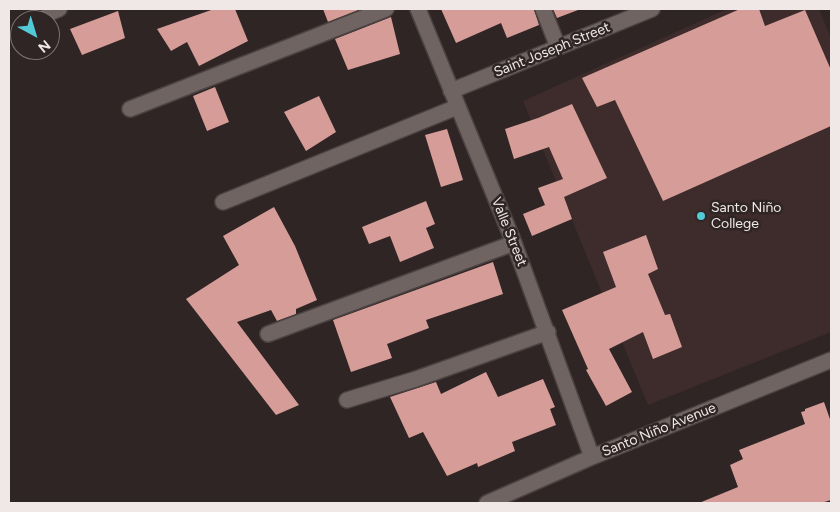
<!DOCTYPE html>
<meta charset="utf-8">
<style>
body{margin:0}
#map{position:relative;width:840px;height:512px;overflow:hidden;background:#2f2524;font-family:Figtree,sans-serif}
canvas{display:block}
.frame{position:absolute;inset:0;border:10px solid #efe8e7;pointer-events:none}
.north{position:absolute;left:10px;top:10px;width:50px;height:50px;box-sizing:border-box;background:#2f2524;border:1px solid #7c7372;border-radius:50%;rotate:141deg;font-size:14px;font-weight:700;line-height:20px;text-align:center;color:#efe8e7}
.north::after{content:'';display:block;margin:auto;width:18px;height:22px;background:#52cbd7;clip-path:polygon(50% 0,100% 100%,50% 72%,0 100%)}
</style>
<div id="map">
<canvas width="840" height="512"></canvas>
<div class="frame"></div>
<div class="north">N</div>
</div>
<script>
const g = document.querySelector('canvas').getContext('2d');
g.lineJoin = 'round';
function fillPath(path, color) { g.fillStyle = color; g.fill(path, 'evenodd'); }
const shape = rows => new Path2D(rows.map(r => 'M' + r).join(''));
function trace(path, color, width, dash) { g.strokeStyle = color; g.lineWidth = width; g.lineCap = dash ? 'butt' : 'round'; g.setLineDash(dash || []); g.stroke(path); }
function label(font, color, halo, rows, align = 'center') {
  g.font = font + ' Figtree,sans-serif'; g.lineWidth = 5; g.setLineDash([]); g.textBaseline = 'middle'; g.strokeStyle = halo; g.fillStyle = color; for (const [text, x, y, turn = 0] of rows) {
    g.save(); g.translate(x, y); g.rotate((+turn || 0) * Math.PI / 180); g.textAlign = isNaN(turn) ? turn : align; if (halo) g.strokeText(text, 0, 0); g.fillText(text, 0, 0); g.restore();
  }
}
const built = shape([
 [727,9,819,9,831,38,831,332,648,405,523,101]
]);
const building = shape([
 [214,9,235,9,248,41,199,66,187,42,171,51,157,29],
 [323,9,361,9,328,22],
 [441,9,534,9,539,25,507,38,501,23,456,43],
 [553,9,578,9,578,10,557,18],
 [740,9,759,9,765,26,805,10,831,70,831,126,663,201,615,100,597,107,582,78],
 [118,11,125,38,82,55,70,29],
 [391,17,400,54,348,70,335,39],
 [215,87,229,122,207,131,193,96],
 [319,96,336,132,306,151,284,112],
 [572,104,607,178,564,197,572,219,532,236,523,214,545,205,538,188,563,179,549,147,514,159,505,129,538,118],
 [447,129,463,180,441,187,425,135],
 [426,201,435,224,426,228,434,248,400,262,390,236,369,244,362,227],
 [274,207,295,246,317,300,296,309,296,314,277,321,271,310,237,322,299,405,276,415,186,299,239,265,223,236],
 [646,235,658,269,648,274,665,315,670,314,682,347,653,359,643,332,609,349,632,392,606,406,586,370,588,369,562,310,616,287,603,252],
 [493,262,503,294,426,320,429,328,387,344,392,358,351,372,333,320],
 [486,372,498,397,543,379,555,407,550,409,556,425,512,442,515,451,478,467,477,463,447,476,423,432,409,438,390,397,436,382,441,394],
 [824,402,831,422,831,500,821,503,699,503,738,487,730,465,743,459,739,450,805,424,801,412,805,411,805,409]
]);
const street = shape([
 [418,9,514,243,592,457],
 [543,9,558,47],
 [49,13,59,9],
 [451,91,652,9],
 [130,109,386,9],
 [223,202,457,107],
 [268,334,514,243],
 [347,400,416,379,548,332],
 [487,503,592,457,831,360]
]);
const markers = [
 [701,216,5,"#52cbd7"]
];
const streetNames = [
 ["Saint Joseph Street",552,50,-22],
 ["Valle Street",509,232,68],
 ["Santo Niño Avenue",659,430,-22]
];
const poiNames = [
 ["Santo Niño",711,208],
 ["College",711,224]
];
fillPath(built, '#3d2c2b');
fillPath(building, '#d69c98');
trace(street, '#4b4242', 18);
trace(street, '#706463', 15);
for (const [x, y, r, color] of markers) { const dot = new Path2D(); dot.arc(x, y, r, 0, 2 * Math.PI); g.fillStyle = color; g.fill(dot); trace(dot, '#2f2524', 2); }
label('14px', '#efe8e7', '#2f2524', streetNames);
label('14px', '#efe8e7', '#2f2524', poiNames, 'left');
</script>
